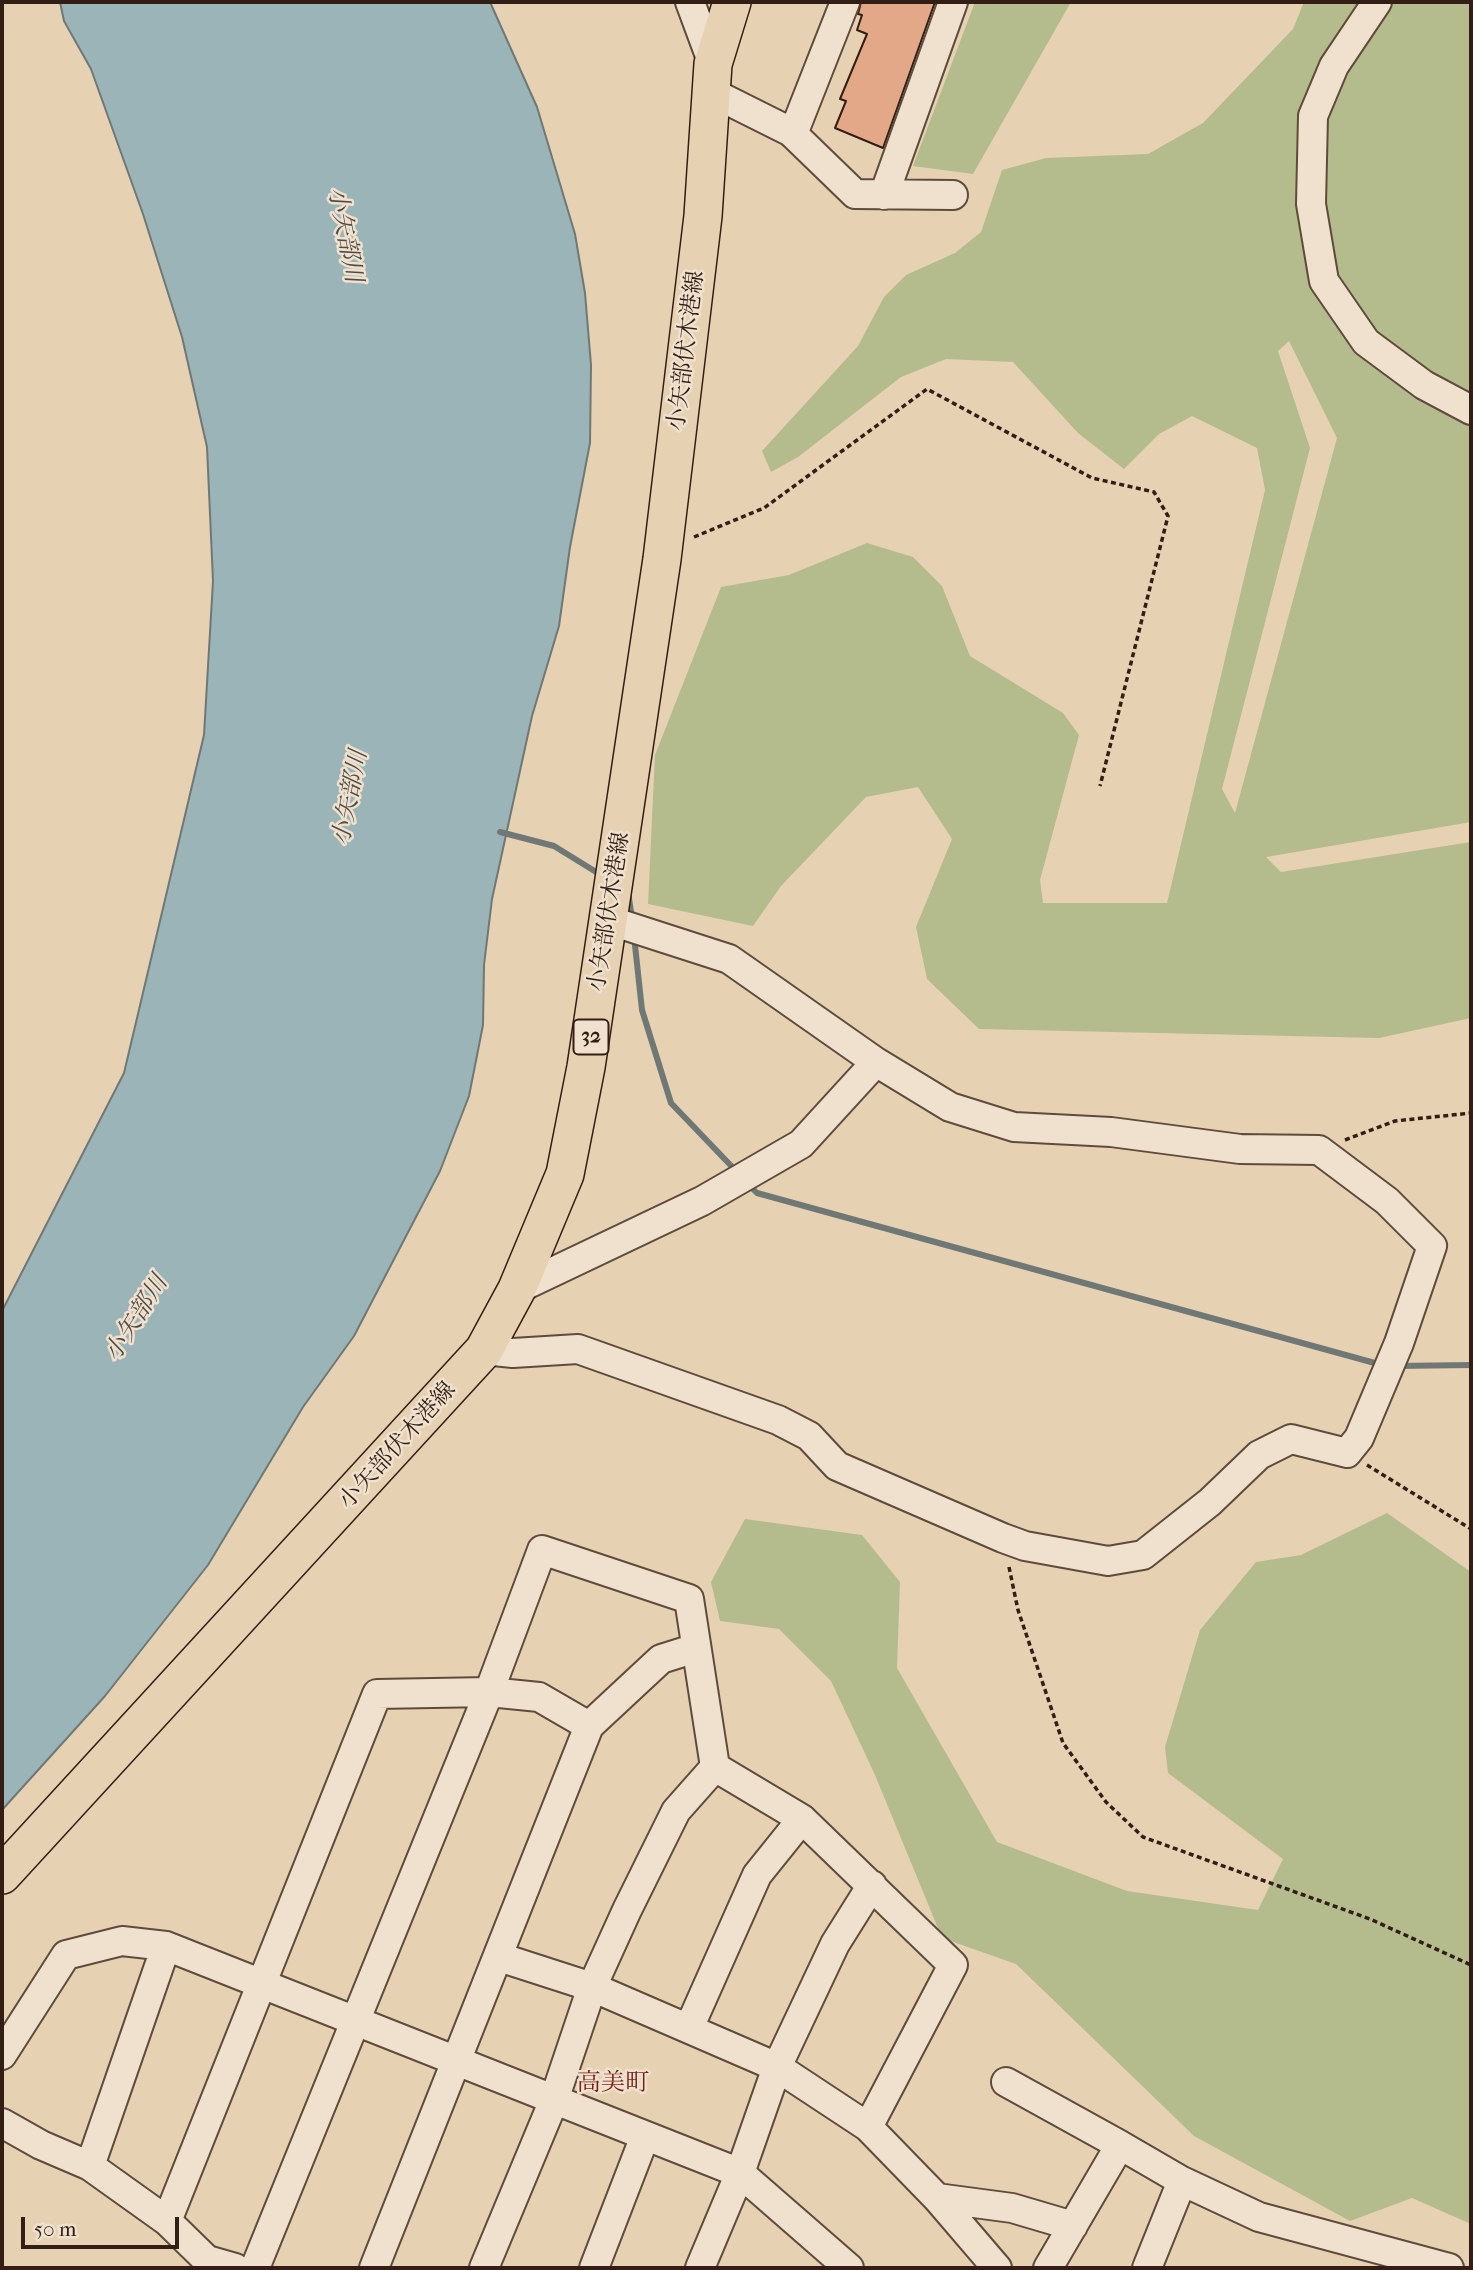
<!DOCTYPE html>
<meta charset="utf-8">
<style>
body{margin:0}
#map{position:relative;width:1473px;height:2270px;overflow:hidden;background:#e6d1b2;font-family:"IM FELL French Canon",serif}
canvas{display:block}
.frame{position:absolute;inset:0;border:4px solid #321e14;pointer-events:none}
.scale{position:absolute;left:21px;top:2217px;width:158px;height:32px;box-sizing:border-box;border:4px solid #321e14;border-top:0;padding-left:9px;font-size:21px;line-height:24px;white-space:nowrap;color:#321e14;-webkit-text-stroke:5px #efe1cd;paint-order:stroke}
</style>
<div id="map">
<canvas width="1473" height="2270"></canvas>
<div class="frame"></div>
<div class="scale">50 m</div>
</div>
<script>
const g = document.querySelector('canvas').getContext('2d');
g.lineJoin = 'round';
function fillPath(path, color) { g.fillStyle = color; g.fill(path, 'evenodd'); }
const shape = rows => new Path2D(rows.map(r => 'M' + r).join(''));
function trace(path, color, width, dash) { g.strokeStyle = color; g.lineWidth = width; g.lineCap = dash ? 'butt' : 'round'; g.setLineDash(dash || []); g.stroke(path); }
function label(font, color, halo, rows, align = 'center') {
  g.font = font + ' "IM FELL French Canon","Noto Serif JP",serif'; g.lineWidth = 5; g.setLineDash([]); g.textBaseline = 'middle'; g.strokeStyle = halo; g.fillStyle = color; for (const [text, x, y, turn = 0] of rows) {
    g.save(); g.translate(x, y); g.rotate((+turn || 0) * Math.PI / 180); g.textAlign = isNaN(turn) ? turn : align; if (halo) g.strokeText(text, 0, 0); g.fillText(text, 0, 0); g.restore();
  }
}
const green = shape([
 [975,2,1071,2,973,174,913,166],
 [1304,2,1471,2,1471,822,1266,857,1281,872,1471,842,1471,1018,1379,1038,979,1029,927,979,916,927,952,839,918,787,866,797,781,886,753,926,648,904,655,755,721,587,789,575,867,543,913,557,942,586,970,656,1063,713,1079,735,1040,880,1043,903,1167,903,1265,490,1257,448,1192,416,1159,434,1124,469,1078,433,1013,362,946,359,901,377,798,457,771,472,762,451,858,346,884,297,906,275,955,253,981,232,1002,170,1046,158,1148,154,1203,123,1293,29],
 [1289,341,1337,438,1235,813,1222,789,1310,448,1278,351],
 [1387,1513,1471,1572,1471,2224,1412,2198,1350,2221,1194,2136,1016,1964,942,1938,875,1775,831,1681,779,1629,720,1621,711,1582,745,1519,862,1535,900,1582,897,1668,997,1842,1127,1891,1258,1910,1283,1859,1168,1773,1165,1747,1200,1630,1256,1562,1301,1555]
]);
const water = shape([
 [60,2,490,2,537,107,575,234,585,293,591,365,590,443,570,547,559,626,532,716,492,899,484,965,483,1025,469,1096,440,1171,354,1336,303,1407,208,1565,105,1696,2,1810,2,1311,124,1073,204,735,213,581,207,447,182,337,143,214,91,69,64,21,60,2]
]);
const stream = shape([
 [500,832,554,846,601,875],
 [628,892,632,918],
 [634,936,642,1010,671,1103,738,1173],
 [748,1184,757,1193,1382,1365],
 [1396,1366,1471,1365]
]);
const building = shape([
 [861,2,935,2,883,148,835,128,846,101,840,99,867,34,857,30,862,15,858,14,861,2]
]);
const path = shape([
 [694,537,764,508,927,389,1092,478,1154,492,1168,516,1100,786],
 [1345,1140,1395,1121,1471,1113],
 [1367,1465,1471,1529],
 [1009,1567,1018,1610,1063,1743,1106,1802,1143,1837,1370,1919,1471,1965]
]);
const minor = shape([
 [690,2,713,64],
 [1377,2,1334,66,1313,116,1311,204,1324,281,1366,342,1424,385,1471,410],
 [711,92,791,132,855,194,953,195],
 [793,134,845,2],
 [884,195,953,2],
 [517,1289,702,1201,801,1144,876,1062],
 [484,1350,513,1353,578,1349,778,1420,809,1436,837,1466,1003,1538,1025,1546,1108,1561,1143,1555,1210,1502,1259,1455,1291,1439,1347,1453,1359,1438,1399,1343,1432,1246,1387,1201,1319,1150,1240,1149,1111,1132,1014,1127,950,1107,876,1062,729,959,608,920],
 [589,1726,539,1697,489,1692,542,1550,689,1599,715,1767,802,1819,953,1965,868,2127,937,2198,997,2268],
 [499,1957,592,1987,777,2067,868,2127],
 [689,2028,757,1875,802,1819],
 [2,2055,66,1955,122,1941,166,1946,740,2173,849,2268],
 [1006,2082,1120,2145],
 [2,2123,41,2145,90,2166,167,2221,207,2260,235,2268],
 [90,2166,166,1946],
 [937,2198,1012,2208,1073,2226],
 [167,2221,377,1694,489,1692,255,2268],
 [374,2268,589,1726,661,1659,696,1648],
 [484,2268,554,2100,592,1987,627,1910,676,1811,715,1767],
 [594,2268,645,2136],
 [700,2268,740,2173,777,2067,835,1944,872,1885],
 [1048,2268,1120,2145,1182,2181,1259,2217,1449,2268],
 [1147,2268,1182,2181]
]);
const major = shape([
 [2,1875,484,1350,517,1289,565,1174,586,1067,662,559,703,216,713,64,732,2]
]);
const shields = [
 [591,1037,35]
];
const shieldNames = [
 ["32",591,1037]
];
const streetNames = [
 ["小矢部伏木港線",687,351,-83],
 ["小矢部伏木港線",610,912,-81],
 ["小矢部伏木港線",398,1446,-48]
];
const waterNames = [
 ["小矢部川",344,235,79],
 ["小矢部川",351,798,-79],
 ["小矢部川",137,1319,-58]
];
const neighbourhoodNames = [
 ["高美町",613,2084]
];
fillPath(green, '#b4bc8d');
fillPath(water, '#9ab4b7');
trace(water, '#707876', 2);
trace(stream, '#707876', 6);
fillPath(building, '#e2a888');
trace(building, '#321e14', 2);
trace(minor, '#5f4b3c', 32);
trace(major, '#321e14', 40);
trace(path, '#321e14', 3.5, [5, 3.5]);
trace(minor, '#efe1cd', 28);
trace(major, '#e6d1b2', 37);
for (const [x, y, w] of shields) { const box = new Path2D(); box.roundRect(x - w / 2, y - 17.5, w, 35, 5); g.fillStyle = '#efe1cd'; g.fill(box); trace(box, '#321e14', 2); }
label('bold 21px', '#321e14', null, shieldNames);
label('23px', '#321e14', '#efe1cd', streetNames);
label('italic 24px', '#514b45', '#efe1cd', waterNames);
label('24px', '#7a1f14', '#efe1cd', neighbourhoodNames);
</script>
